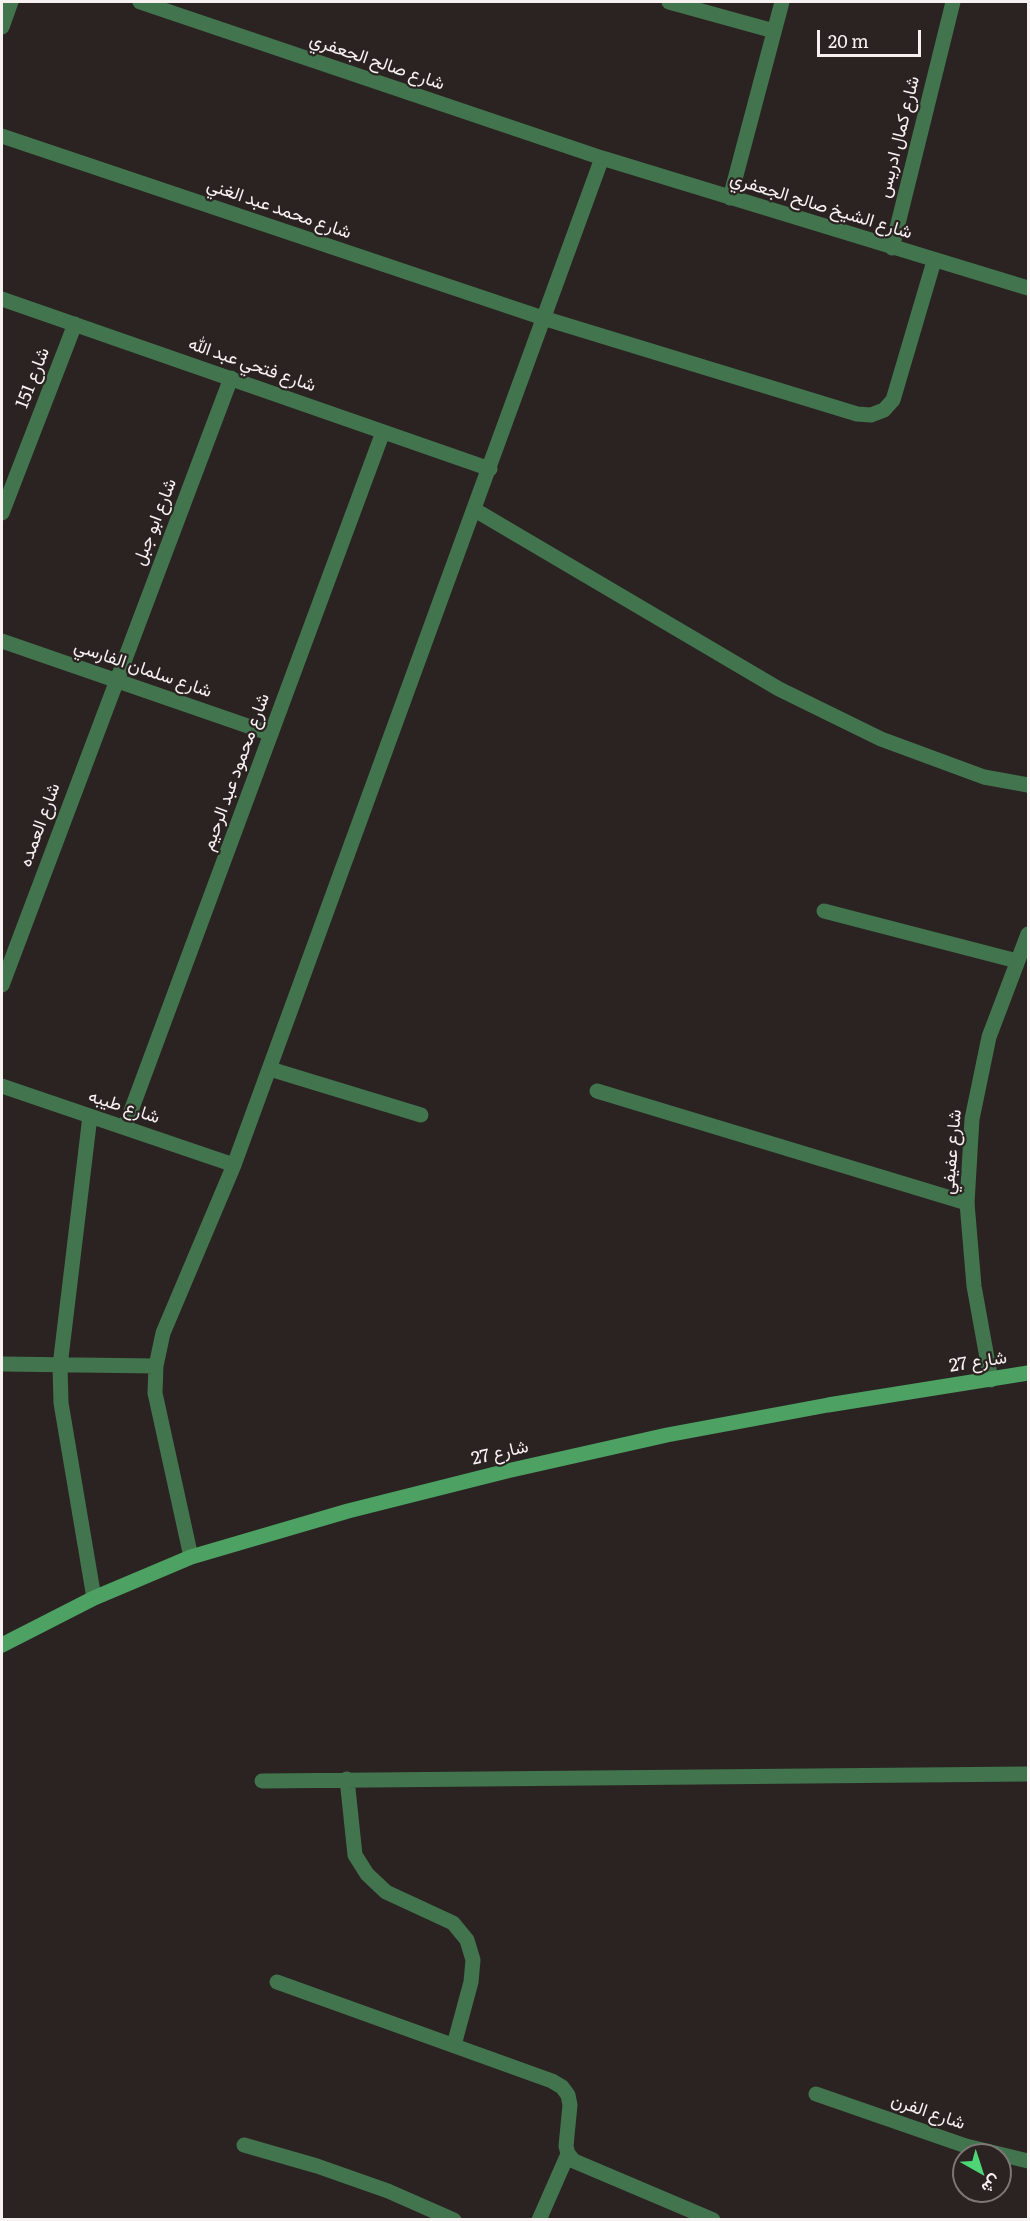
<!DOCTYPE html>
<meta charset="utf-8">
<style>
body{margin:0}
#map{position:relative;width:1030px;height:2221px;overflow:hidden;background:#2a2322;font-family:Literata,Vazirmatn,serif}
canvas{display:block}
.frame{position:absolute;inset:0;border:3px solid #f7f2f1;pointer-events:none}
.north{position:absolute;left:952px;top:2143px;width:60px;height:60px;box-sizing:border-box;background:#2a2322;border:2px solid #7c7675;border-radius:50%;rotate:141deg;font-size:16px;font-weight:700;line-height:24px;text-align:center;color:#f7f2f1}
.north::after{content:'';display:block;margin:auto;width:21px;height:27px;background:#4ed676;clip-path:polygon(50% 0,100% 100%,50% 72%,0 100%)}
.scale{position:absolute;left:817px;top:30px;width:104px;height:27px;box-sizing:border-box;border:3px solid #f7f2f1;border-top:0;padding-left:8px;font-size:18px;line-height:21px;white-space:nowrap;color:#f7f2f1;-webkit-text-stroke:4px #2a2322;paint-order:stroke}
</style>
<div id="map">
<canvas width="1030" height="2221"></canvas>
<div class="frame"></div>
<div class="north">ش</div>
<div class="scale">20 m</div>
</div>
<script>
const g = document.querySelector('canvas').getContext('2d');
g.lineJoin = 'round';
const shape = rows => new Path2D(rows.map(r => 'M' + r).join(''));
function trace(path, color, width, dash) { g.strokeStyle = color; g.lineWidth = width; g.lineCap = dash ? 'butt' : 'round'; g.setLineDash(dash || []); g.stroke(path); }
function label(font, color, halo, rows, align = 'center') {
  g.font = font + ' Literata,Vazirmatn,serif'; g.lineWidth = 4.5; g.setLineDash([]); g.textBaseline = 'middle'; g.strokeStyle = halo; g.fillStyle = color; for (const [text, x, y, turn = 0] of rows) {
    g.save(); g.translate(x, y); g.rotate((+turn || 0) * Math.PI / 180); g.textAlign = isNaN(turn) ? turn : align; if (halo) g.strokeText(text, 0, 0); g.fillText(text, 0, 0); g.restore();
  }
}
const lane = shape([
 [824,911,1017,961],
 [270,1069,421,1115],
 [597,1091,967,1203]
]);
const street = shape([
 [140,2,602,158,1028,288],
 [669,2,774,31],
 [2,27,11,2],
 [2,136,543,318,857,414,871,415,884,410,893,400,934,261],
 [730,198,782,2],
 [892,248,953,2],
 [2,299,490,469],
 [475,510,779,689,881,739,984,777,1028,785],
 [2,513,75,324],
 [2,641,271,734],
 [2,985,231,378],
 [2,1086,234,1165],
 [90,1116,60,1366,61,1403,94,1598],
 [125,1127,383,432],
 [2,1364,156,1366],
 [991,1380,974,1286,967,1203,972,1119,989,1037,1028,934],
 [191,1557,155,1393,156,1366,163,1333,234,1165,602,158],
 [347,1779,355,1855,367,1874,386,1892,453,1923,467,1940,473,1960,471,1982,454,2045],
 [262,1781,1028,1774],
 [277,1982,552,2081,562,2087,568,2095,570,2105,566,2146,568,2154,574,2161,713,2220],
 [816,2094,966,2146,1028,2161],
 [244,2145,317,2166,388,2191,454,2220],
 [539,2220,568,2154]
]);
const secondary = shape([
 [2,1645,94,1598,191,1557,348,1511,507,1471,667,1435,828,1405,1028,1373]
]);
const streetNames = [
 ["شارع صالح الجعفري",377,62,19],
 ["شارع كمال ادريس",899,137,-76],
 ["شارع الشيخ صالح الجعفري",821,206,17],
 ["شارع محمد عبد الغني",279,209,19],
 ["شارع فتحي عبد الله",252,365,19],
 ["شارع 151",33,378,-69],
 ["شارع ابو جبل",155,522,-69],
 ["شارع سلمان الفارسي",143,669,19],
 ["شارع محمود عبد الرحيم",236,772,-70],
 ["شارع العمده",40,825,-70],
 ["شارع طيبه",124,1107,18],
 ["شارع عفيفي",952,1152,-85],
 ["شارع 27",978,1362,-9],
 ["شارع 27",500,1453,-13],
 ["شارع الفرن",928,2112,19]
];
trace(lane, '#42744d', 15);
trace(street, '#42744d', 15);
trace(secondary, '#4da162', 15);
label('18px', '#f7f2f1', '#2a2322', streetNames);
</script>
